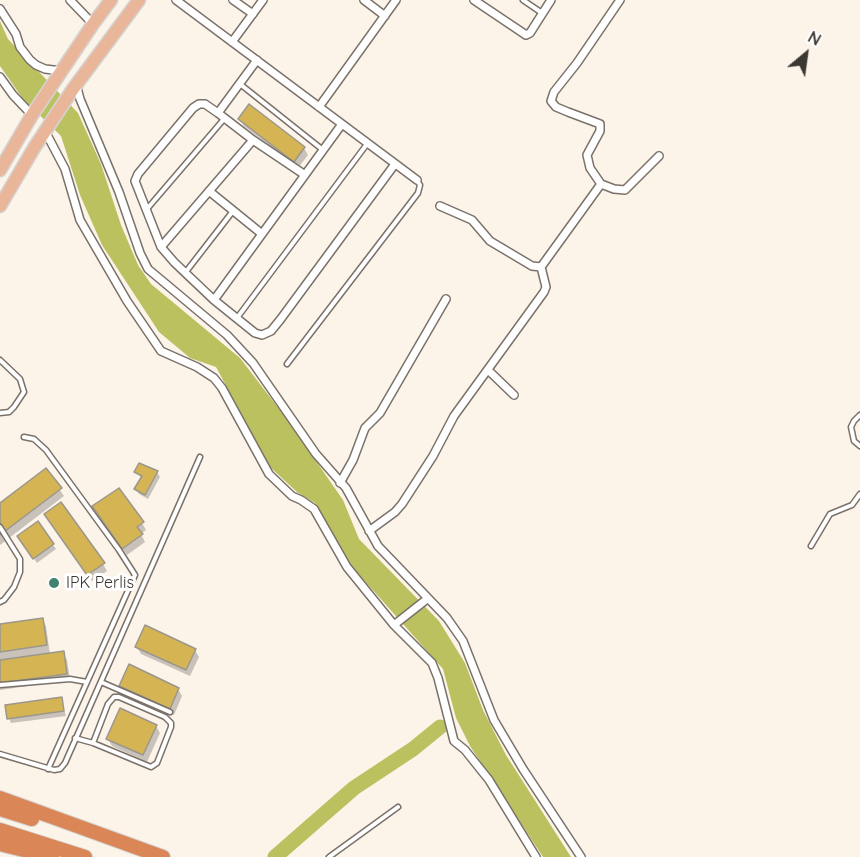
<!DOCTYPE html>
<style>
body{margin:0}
#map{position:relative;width:860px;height:857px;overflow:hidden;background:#fcf3e9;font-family:Quicksand,sans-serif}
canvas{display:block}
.north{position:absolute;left:776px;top:24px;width:60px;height:60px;-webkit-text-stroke:4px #fff;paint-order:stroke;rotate:29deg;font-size:16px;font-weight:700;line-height:24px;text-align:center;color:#3b3834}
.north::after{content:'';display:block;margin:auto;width:21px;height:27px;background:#3b3834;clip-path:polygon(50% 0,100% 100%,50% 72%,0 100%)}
</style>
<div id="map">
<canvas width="860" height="857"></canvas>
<div class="north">N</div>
</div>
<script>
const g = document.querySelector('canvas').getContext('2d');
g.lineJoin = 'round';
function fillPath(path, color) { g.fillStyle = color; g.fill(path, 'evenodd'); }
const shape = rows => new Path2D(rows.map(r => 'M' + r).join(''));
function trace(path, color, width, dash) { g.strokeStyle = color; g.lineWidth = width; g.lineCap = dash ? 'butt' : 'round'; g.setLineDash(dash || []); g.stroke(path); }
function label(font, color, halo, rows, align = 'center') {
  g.font = font + ' Quicksand,sans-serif'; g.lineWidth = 6; g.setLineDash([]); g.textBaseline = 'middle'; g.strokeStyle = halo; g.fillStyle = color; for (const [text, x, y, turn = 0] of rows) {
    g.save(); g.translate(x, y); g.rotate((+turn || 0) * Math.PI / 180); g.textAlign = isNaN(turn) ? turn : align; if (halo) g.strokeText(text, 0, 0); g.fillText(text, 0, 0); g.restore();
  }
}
const water = shape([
 [0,21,8,39,78,113,101,164,121,225,138,265,151,284,240,358,289,422,343,500,359,539,439,621,465,663,483,710,506,755,571,857,543,857,470,746,456,718,443,669,355,570,331,535,315,503,297,492,270,467,216,367,190,358,159,332,102,245,80,195,61,136,23,99,0,66]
]);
const shadow = shape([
 [240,119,304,148,308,155,298,168,244,126],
 [46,470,64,496,0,545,0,505],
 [135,471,157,472,160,477,148,499,139,494,136,489,142,478],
 [98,514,142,523,146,530,141,534,145,542,127,555],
 [50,522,103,564,107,571,92,581],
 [22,541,53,545,56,549,37,563],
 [42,619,46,626,50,655,63,653,67,660,70,680,0,690,0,625],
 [137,647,195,650,199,657,190,676,141,654],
 [121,686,178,689,182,696,174,715,125,693],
 [61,699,66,716,11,723,9,718],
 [156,726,160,733,147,762,112,746,108,739]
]);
const river = shape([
 [275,857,354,788,413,749,440,727]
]);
const building = shape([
 [249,104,305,147,294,162,238,119,249,104],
 [139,463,158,471,145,495,134,489,142,476,134,472,139,463],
 [46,468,62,488,0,535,0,503,46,468],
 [119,488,144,522,137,527,143,534,122,549,92,506,119,488],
 [61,502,105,563,87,575,44,514,61,502],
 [38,521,54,544,33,559,17,536,38,521],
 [43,618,47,645,0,652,0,624,43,618],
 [145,625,196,649,186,670,135,647,145,625],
 [64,651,67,674,0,683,0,660,64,651],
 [129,664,179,688,170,709,119,686,129,664],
 [62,697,64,711,7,719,5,705,62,697],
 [120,708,157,725,143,755,106,739,120,708]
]);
const lane = shape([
 [523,0,542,13],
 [240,84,323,150],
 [147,209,224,119],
 [185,273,233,211],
 [237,318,367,144],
 [287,364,418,193,420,185,417,180],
 [0,413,9,412,14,407,24,392,20,379,0,360],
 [860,415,854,421,851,427,854,441,860,446],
 [24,437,34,439,46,450,119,550,135,575,48,769],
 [0,527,20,559,20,572,14,587,4,600,0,602],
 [811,546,830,514,852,505,860,494],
 [101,682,170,712],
 [0,685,70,679,87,682],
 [75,738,93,743,151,767,157,763,171,727,171,723,165,717,119,697,114,697,108,704,93,743],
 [0,754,54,770,60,769,65,763,200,457],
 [329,857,398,807]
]);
const street = shape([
 [70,0,93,24],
 [176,0,417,180],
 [233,0,253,14],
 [364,0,385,16],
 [474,0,526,35,530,33,551,0],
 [0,9,16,34,20,47,30,60,36,65,45,69,62,71],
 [232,42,263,0],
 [0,77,13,95,32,115],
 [76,84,80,99,119,192,140,253,148,269,227,335,253,363,316,454,346,488,378,546,447,618,463,641,494,720,523,769,581,857],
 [319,107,396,0],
 [218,113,257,60],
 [45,131,65,169,80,220,127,301,161,351,197,367,214,378,222,388,269,474,292,496,301,500,314,509,347,567,394,625,432,663,438,678,454,741,465,750,489,780,536,857],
 [305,175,253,140,218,113,205,104,199,104,193,108,138,174,135,181,161,247,174,262,214,300,255,333,262,335,271,331,280,320,395,164],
 [601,184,614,189,625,190,659,156],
 [209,191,262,234],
 [440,206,472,220,490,241,532,266,541,267],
 [161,247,253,140],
 [214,300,342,124],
 [488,370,514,395],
 [340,483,353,460,365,428,380,413,446,299],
 [369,531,395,512,402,504,433,456,454,416,544,292,546,287,541,267,601,184,590,168,587,155,600,131,600,124,568,112,556,107,551,101,554,92,577,63,620,0],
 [394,625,427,599]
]);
const primary = shape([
 [0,170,32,115,93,24,111,0],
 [0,206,34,148,73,89,139,0]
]);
const highway = shape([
 [0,798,163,857],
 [0,809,32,819],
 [0,830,85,857],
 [0,844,52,857]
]);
const markers = [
 [54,583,6,"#418170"]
];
const poiNames = [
 ["IPK Perlis",66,583]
];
fillPath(water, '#bcc160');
fillPath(shadow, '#0003');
trace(river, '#bcc160', 15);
fillPath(building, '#d5b454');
trace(building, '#9b978d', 1.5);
trace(lane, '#7a726a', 7);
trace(street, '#7a726a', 10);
trace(primary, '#d4d3d2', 15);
trace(highway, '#d4d3d2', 16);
trace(lane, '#fff', 4);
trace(street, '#fff', 7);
trace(primary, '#e9b69a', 12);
trace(highway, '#db8657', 14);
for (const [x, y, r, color] of markers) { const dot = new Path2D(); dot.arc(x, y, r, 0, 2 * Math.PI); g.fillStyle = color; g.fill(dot); trace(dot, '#fff', 2); }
label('16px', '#3b3834', '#fff', poiNames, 'left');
</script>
